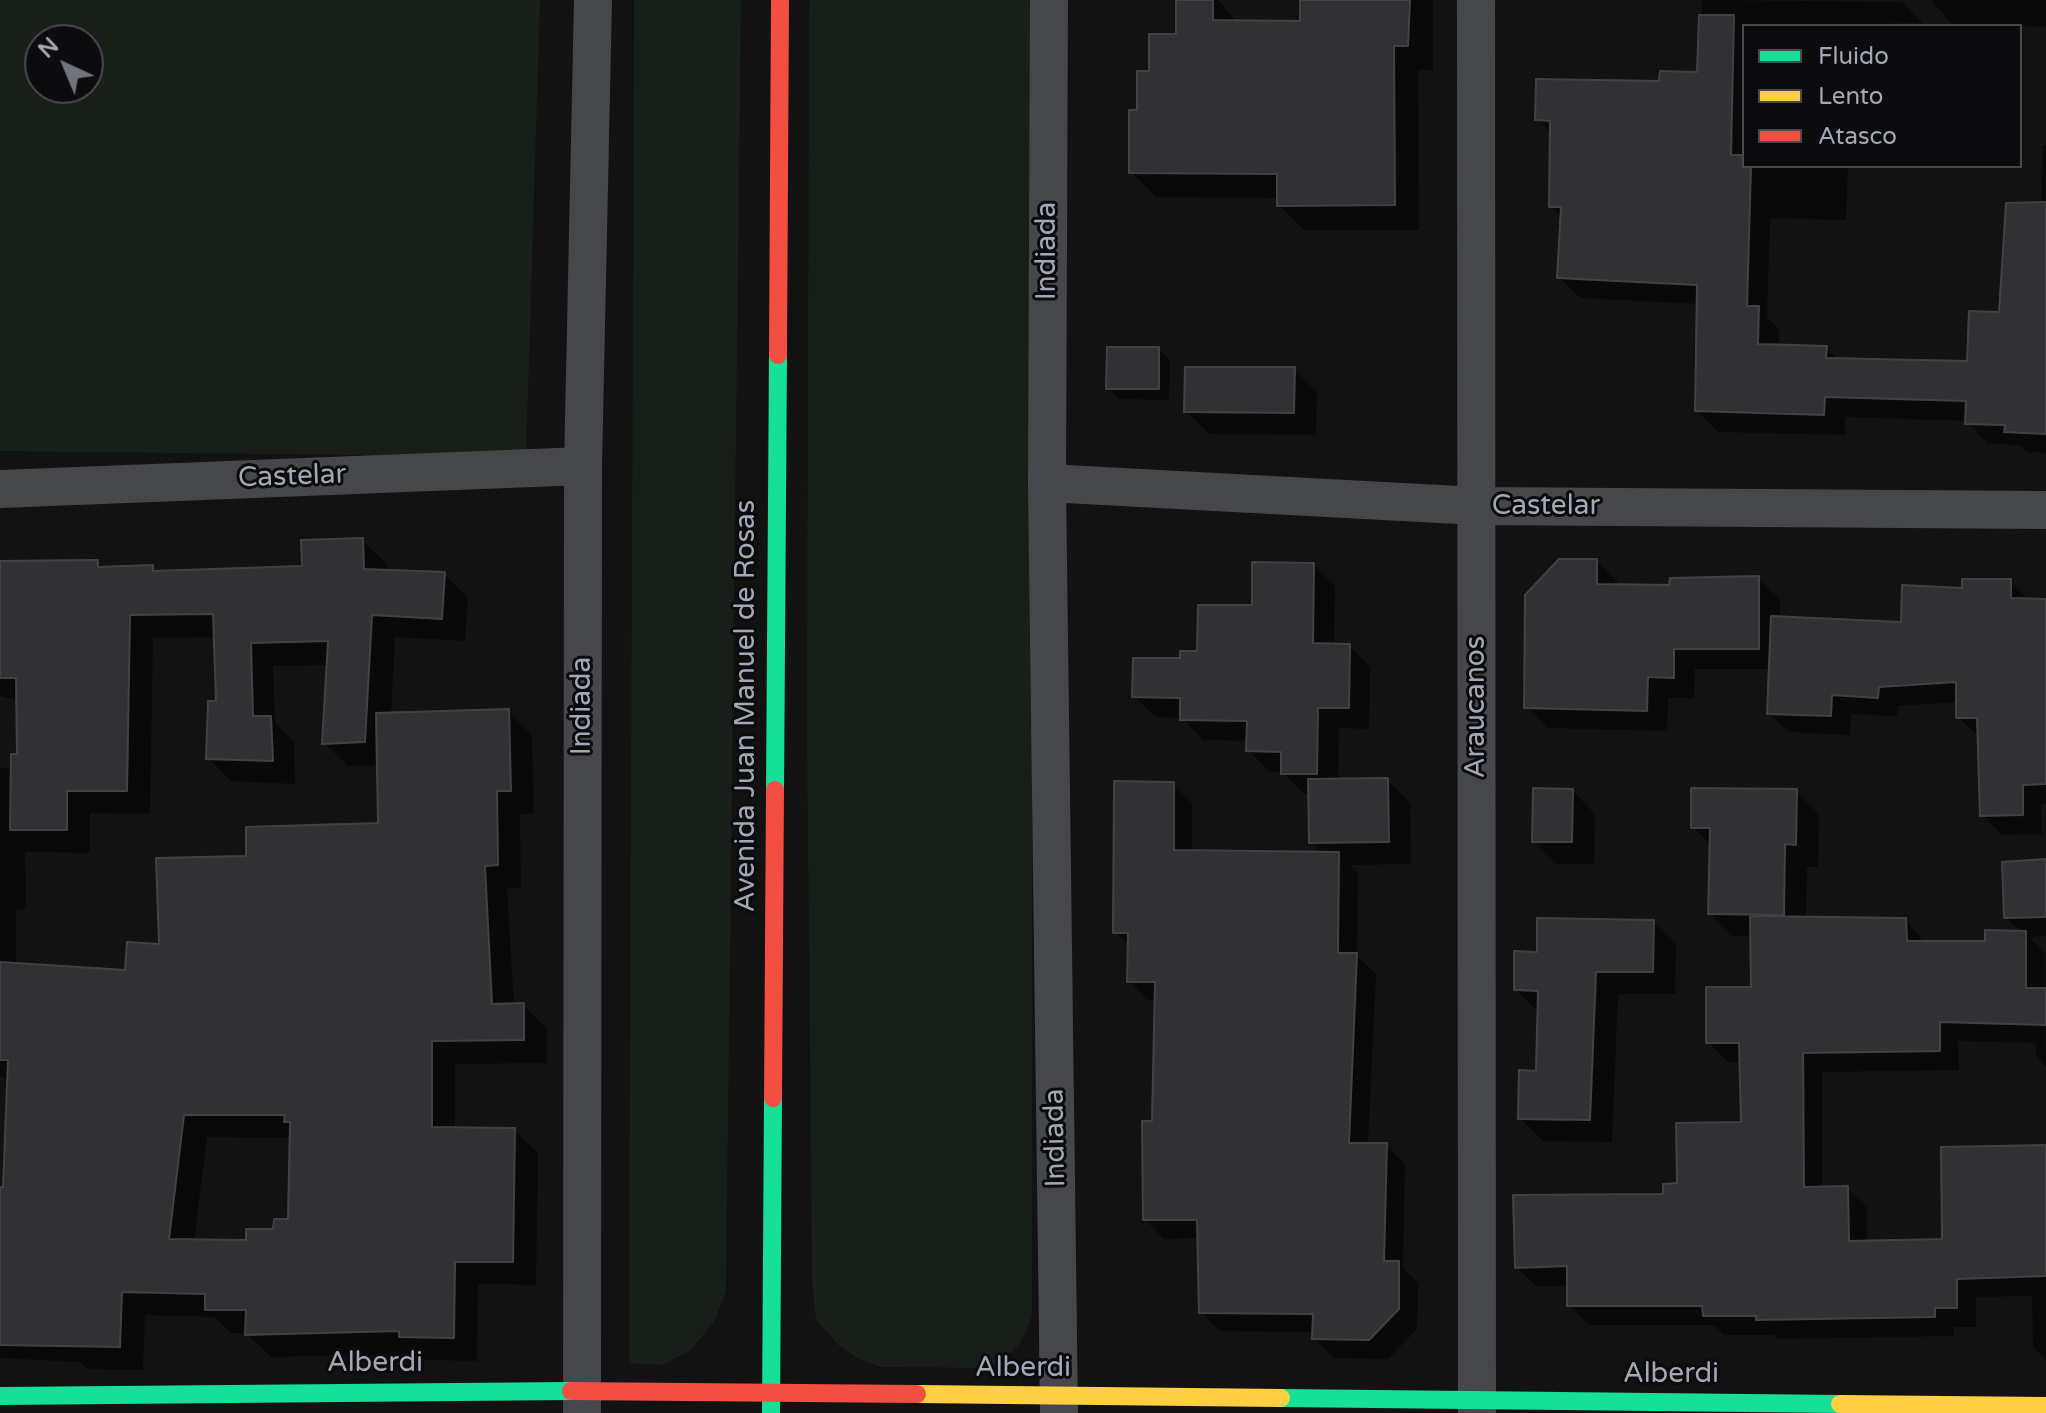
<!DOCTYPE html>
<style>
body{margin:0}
#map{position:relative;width:2046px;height:1413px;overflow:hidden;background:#121212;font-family:"Varela Round",sans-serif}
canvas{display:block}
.legend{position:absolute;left:1742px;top:24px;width:280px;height:144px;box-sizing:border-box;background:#0c0c0e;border:2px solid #484a51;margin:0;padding:10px 14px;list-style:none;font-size:24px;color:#a2a8b5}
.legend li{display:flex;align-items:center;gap:16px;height:40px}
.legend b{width:40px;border:2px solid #484a51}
.north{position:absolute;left:24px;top:24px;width:80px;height:80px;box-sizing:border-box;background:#0c0c0e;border:2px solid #484a51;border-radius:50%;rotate:316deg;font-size:22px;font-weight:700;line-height:32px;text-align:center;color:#a2a8b5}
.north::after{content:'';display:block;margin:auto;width:28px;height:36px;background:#70747c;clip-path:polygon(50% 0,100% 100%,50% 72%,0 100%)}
</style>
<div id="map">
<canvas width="2046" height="1413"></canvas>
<ul class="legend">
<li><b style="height:10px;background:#16e098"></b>Fluido</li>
<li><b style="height:10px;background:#ffcf43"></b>Lento</li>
<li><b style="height:10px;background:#f24e42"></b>Atasco</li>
</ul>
<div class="north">N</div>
</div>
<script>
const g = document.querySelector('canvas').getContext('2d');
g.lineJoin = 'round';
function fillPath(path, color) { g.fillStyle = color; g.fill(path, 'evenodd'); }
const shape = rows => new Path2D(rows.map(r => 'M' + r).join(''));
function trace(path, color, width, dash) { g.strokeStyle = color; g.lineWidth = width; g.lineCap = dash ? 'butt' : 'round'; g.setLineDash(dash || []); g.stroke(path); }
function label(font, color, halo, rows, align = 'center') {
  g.font = font + ' "Varela Round",sans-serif'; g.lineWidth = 6; g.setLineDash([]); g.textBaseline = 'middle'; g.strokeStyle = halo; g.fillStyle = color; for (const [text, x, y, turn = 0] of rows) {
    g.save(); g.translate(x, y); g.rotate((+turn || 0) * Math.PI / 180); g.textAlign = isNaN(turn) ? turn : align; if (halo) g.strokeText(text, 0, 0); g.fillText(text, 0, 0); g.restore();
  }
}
const green = shape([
 [0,0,540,0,526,457,0,451],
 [40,40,88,40,88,88,40,88],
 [634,0,741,0,726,1291,715,1320,691,1350,662,1365,629,1363],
 [809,0,1032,0,1032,1316,1021,1342,1001,1362,981,1368,881,1367,857,1358,837,1344,816,1319,812,1282,807,730]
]);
const shadow = shape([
 [1178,0,1218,0,1237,22,1302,23,1302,0,1433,0,1433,70,1418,70,1419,230,1304,230,1279,205,1279,198,1156,197,1131,172,1139,112,1151,73,1178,36],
 [1702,0,1902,2,1923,23,1744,26,1744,166,1848,166,1846,220,1770,218,1767,317,1779,329,1779,346,1826,348,1839,360,1969,363,2001,314,2041,204,2043,145,2046,145,2046,453,2027,452,2020,445,1988,444,1967,421,1845,417,1845,435,1718,432,1697,411,1699,304,1580,298,1559,277,1562,217,1551,206,1552,134,1537,119,1699,74],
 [1931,0,2046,0,2046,27,1952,24],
 [1158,349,1170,360,1169,400,1119,399,1108,388],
 [1294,369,1317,392,1316,435,1209,434,1186,411],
 [362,540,386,563,386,572,444,574,468,598,465,641,395,637,391,715,508,711,532,735,534,814,520,814,521,888,507,889,514,1006,523,1005,547,1029,547,1063,455,1064,455,1130,514,1130,538,1153,536,1285,478,1284,477,1361,425,1360,418,1354,271,1357,246,1333,231,1333,214,1317,145,1315,143,1370,87,1369,80,1362,0,1358,0,1189,5,1189,9,1082,0,1076,0,768,13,768,19,756,18,701,0,696,0,563,97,562,104,568,152,567,158,573,304,568],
 [215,637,218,704,208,758,231,781,295,784,294,742,275,722,273,666,328,665,324,743,348,766,379,765,380,825,248,858,161,946,127,972,16,965,16,910,26,909,25,852,90,853,90,813,150,814,153,638],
 [207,1137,291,1138,290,1221,248,1242,194,1241],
 [1596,561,1618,582,1618,586,1671,587,1758,578,1780,599,1780,618,1903,624,1964,590,2010,581,2030,601,2046,602,2046,804,2041,804,2042,834,2002,835,1982,815,1979,737,1958,717,1958,702,1898,706,1897,716,1851,714,1850,735,1789,732,1769,713,1771,669,1695,669,1694,698,1668,698,1667,731,1548,728,1526,707],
 [1314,565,1335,586,1334,646,1349,646,1370,667,1369,729,1339,728,1338,781,1387,780,1410,803,1411,864,1350,865,1358,873,1357,956,1376,974,1368,1145,1386,1145,1405,1164,1403,1268,1418,1283,1417,1329,1388,1359,1334,1358,1314,1338,1315,1332,1220,1331,1201,1312,1200,1238,1164,1239,1145,1219,1154,1123,1156,1000,1149,1000,1129,981,1130,947,1115,932,1173,784,1192,803,1192,853,1322,853,1311,842,1311,794,1304,794,1282,772,1270,772,1249,751,1249,741,1203,740,1182,718,1155,717,1134,696,1182,660,1199,653,1254,607],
 [1573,791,1595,814,1594,864,1557,864,1534,841],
 [1796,791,1819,814,1818,867,1807,867,1806,919,1906,920,1925,943,1987,943,2022,933,2006,917,2046,861,2046,936,2029,937,2045,953,2046,1067,2036,1056,2036,1043,1958,1041,1959,1070,1822,1072,1822,1189,1847,1188,1867,1208,1867,1242,1944,1241,2046,1147,2046,1360,2033,1347,2032,1296,1976,1297,1976,1327,1954,1327,1954,1336,1778,1339,1773,1335,1724,1335,1714,1325,1589,1325,1569,1305,1569,1286,1536,1286,1516,1267,1665,1196,1743,1124,1742,1062,1728,1062,1708,1042,1753,989,1752,936,1733,936,1710,913,1712,846,1693,827],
 [1653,922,1676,945,1675,994,1618,994,1612,1142,1543,1141,1520,1118,1538,1073,1539,1013,1516,989,1539,954]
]);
const building = shape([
 [1176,0,1213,0,1213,20,1300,21,1300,0,1410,0,1408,46,1394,46,1395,205,1277,206,1277,174,1129,173,1129,110,1137,110,1137,71,1149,71,1149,34,1176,34,1176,0],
 [1699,15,1734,15,1731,155,1744,155,1744,166,1751,166,1747,306,1759,306,1758,344,1827,346,1826,358,1967,361,1969,311,1999,312,2006,203,2046,202,2046,434,2004,432,2005,425,1965,424,1966,401,1825,397,1824,415,1695,411,1697,285,1557,278,1561,207,1549,207,1550,121,1535,120,1536,79,1659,81,1660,71,1697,72,1699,15],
 [1107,347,1159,347,1159,389,1106,389,1107,347],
 [1185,367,1295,367,1294,413,1184,412,1185,367],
 [363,538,364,569,445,572,442,619,372,615,365,742,322,744,328,641,251,643,253,716,271,716,273,761,206,759,208,701,216,701,213,614,130,615,127,791,67,791,67,830,10,830,11,754,17,754,16,678,0,678,0,561,98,560,98,567,153,565,153,571,302,566,301,540,363,538],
 [1559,559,1597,559,1597,584,1669,585,1670,578,1759,576,1759,649,1674,649,1674,678,1648,677,1647,711,1524,708,1525,595,1559,559],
 [1252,562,1314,563,1313,643,1350,644,1349,708,1318,708,1317,774,1281,774,1281,752,1246,751,1247,721,1180,720,1180,698,1132,697,1133,658,1180,658,1180,651,1197,651,1198,605,1252,605,1252,562],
 [1962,579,2011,579,2011,598,2046,599,2046,784,2023,785,2023,815,1980,816,1977,718,1956,718,1956,682,1879,687,1878,698,1832,695,1831,716,1767,714,1771,616,1901,622,1902,585,1962,588,1962,579],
 [509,709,511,791,497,791,498,865,485,866,492,1004,524,1003,524,1040,432,1041,432,1127,515,1128,513,1262,455,1262,454,1338,399,1337,399,1331,245,1335,246,1310,205,1310,205,1294,122,1292,120,1347,0,1345,0,1187,3,1187,8,1060,0,1060,0,962,125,970,127,942,159,944,156,858,246,856,246,827,378,823,376,713,509,709],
 [184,1115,285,1115,284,1122,290,1122,288,1219,274,1219,273,1229,246,1229,246,1240,169,1239,184,1115],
 [1388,778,1389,842,1309,843,1308,779,1388,778],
 [1114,781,1174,782,1174,850,1339,852,1338,953,1357,953,1349,1143,1387,1143,1384,1261,1399,1261,1399,1309,1369,1340,1312,1339,1313,1314,1199,1313,1197,1220,1143,1220,1142,1121,1152,1121,1155,982,1127,982,1128,933,1113,933,1114,781],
 [1533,788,1573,789,1572,842,1532,842,1533,788],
 [1691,788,1797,789,1796,845,1785,844,1784,915,1708,914,1710,828,1691,828,1691,788],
 [2046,859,2046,917,2004,918,2002,862,2046,859],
 [1750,916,1906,918,1907,941,1985,941,1985,930,2026,931,2026,988,2046,988,2046,1025,1940,1022,1940,1051,1803,1053,1804,1187,1848,1186,1849,1241,1942,1239,1941,1147,2046,1145,2046,1276,1957,1279,1957,1308,1935,1308,1935,1317,1756,1320,1756,1316,1703,1316,1702,1306,1567,1306,1567,1266,1515,1268,1513,1195,1663,1194,1663,1184,1677,1183,1676,1123,1741,1122,1739,1043,1706,1043,1706,987,1751,987,1750,916],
 [1537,918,1654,920,1653,972,1596,972,1590,1120,1518,1119,1519,1070,1536,1071,1538,991,1514,990,1514,951,1537,952,1537,918]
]);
const street = shape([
 [1049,0,1047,483,1059,1413],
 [1476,0,1477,1413],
 [1047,483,1477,506,2046,510],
 [0,489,583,466],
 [582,1413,583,466,593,0]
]);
const fast = shape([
 [775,790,778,355],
 [0,1396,571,1391],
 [1281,1398,1840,1404],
 [771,1413,773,1098]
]);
const slow = shape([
 [917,1394,1281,1398],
 [1840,1404,2046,1406]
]);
const jam = shape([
 [778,355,780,0],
 [773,1098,775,790],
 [571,1391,917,1394]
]);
const streetNames = [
 ["Indiada",1048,251,-90],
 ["Castelar",292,477,-2],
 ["Castelar",1546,507],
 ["Indiada",583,706,-90],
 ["Avenida Juan Manuel de Rosas",747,706,-90],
 ["Araucanos",1477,707,-90],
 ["Indiada",1056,1138,-91],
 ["Alberdi",375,1364],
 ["Alberdi",1023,1369],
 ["Alberdi",1671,1375]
];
fillPath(green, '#181f19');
fillPath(shadow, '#0007');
fillPath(building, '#313133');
trace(building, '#404246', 2);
trace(street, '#46474b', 38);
trace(fast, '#16e098', 18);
trace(slow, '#ffcf43', 18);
trace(jam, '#f24e42', 18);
label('28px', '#a2a8b5', '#0c0c0e', streetNames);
</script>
